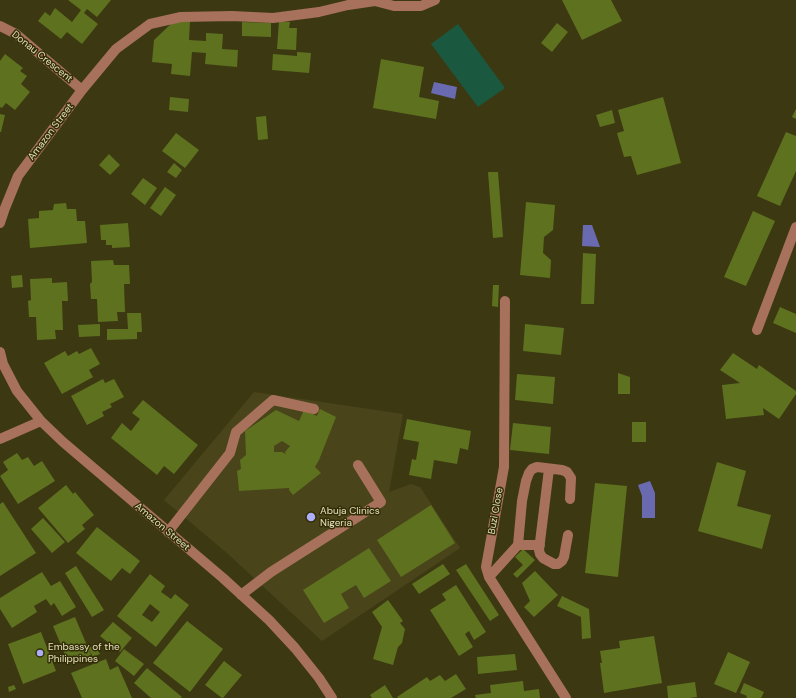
<!DOCTYPE html>
<style>
body{margin:0}
canvas{display:block;background:#3c3812}
</style>
<canvas width="796" height="698"></canvas>
<script>
const g = document.querySelector('canvas').getContext('2d');
g.lineJoin = 'round';
function fillPath(path, color) { g.fillStyle = color; g.fill(path, 'evenodd'); }
const shape = rows => new Path2D(rows.map(r => 'M' + r).join(''));
function trace(path, color, width, dash) { g.strokeStyle = color; g.lineWidth = width; g.lineCap = dash ? 'butt' : 'round'; g.setLineDash(dash || []); g.stroke(path); }
function label(font, color, halo, rows, align = 'center') {
  g.font = font + ' "DM Sans",sans-serif'; g.lineWidth = 3; g.setLineDash([]); g.textBaseline = 'middle'; g.strokeStyle = halo; g.fillStyle = color; for (const [text, x, y, turn = 0] of rows) {
    g.save(); g.translate(x, y); g.rotate((+turn || 0) * Math.PI / 180); g.textAlign = isNaN(turn) ? turn : align; if (halo) g.strokeText(text, 0, 0); g.fillText(text, 0, 0); g.restore();
  }
}
const built = shape([
 [254,392,403,414,389,492,411,484,420,487,460,548,322,641,228,554,164,500]
]);
const green = shape([
 [458,24,505,88,478,107,431,44]
]);
const water = shape([
 [434,82,457,87,455,99,431,93],
 [583,225,592,225,600,247,582,246],
 [650,481,655,493,655,518,642,518,642,496,638,485]
]);
const building = shape([
 [68,0,111,0,97,17,87,9,84,13,98,24,82,44,67,32,61,39,38,21,45,12,50,16,55,8,72,22,81,10],
 [562,0,611,0,622,21,582,40],
 [175,20,190,21,189,40,206,41,206,33,223,34,222,49,238,50,237,67,205,64,206,53,192,52,190,76,171,74,172,64,152,62,154,40],
 [279,21,290,22,289,28,297,28,296,50,277,49],
 [242,22,271,23,271,37,242,36],
 [557,23,568,32,552,52,541,43],
 [297,52,311,53,309,73,272,70,273,54,297,56],
 [5,54,23,68,20,71,27,76,21,84,30,92,15,110,6,103,2,108,0,107,0,61],
 [381,59,424,67,419,97,439,101,436,119,373,108],
 [170,97,189,99,188,112,169,110],
 [663,97,681,163,637,175,631,156,624,157,617,133,624,131,618,110],
 [796,109,796,119,792,117],
 [612,110,615,123,600,127,596,115],
 [0,114,5,115,1,132,0,132],
 [266,116,268,139,258,140,256,117],
 [786,132,796,136,796,171,780,206,757,196],
 [176,133,199,150,185,168,162,151],
 [109,154,120,165,110,175,99,165],
 [174,163,182,170,176,178,167,172],
 [488,172,498,172,503,237,493,238],
 [143,178,157,188,145,205,131,194],
 [165,187,176,195,161,216,150,208],
 [526,202,555,205,553,230,544,237,543,253,551,260,550,278,520,275],
 [66,203,67,209,76,209,77,221,85,221,87,243,30,248,28,219,39,218,39,211,53,210,54,204],
 [753,211,775,221,746,286,724,277],
 [128,223,130,247,112,248,112,245,106,245,106,240,101,240,100,225],
 [583,253,596,254,594,304,581,304],
 [113,260,114,265,129,265,130,284,124,284,125,312,117,312,118,321,98,322,97,299,91,299,90,284,92,282,91,261],
 [22,275,23,287,12,288,11,276],
 [52,278,52,283,67,282,68,301,62,301,63,330,55,330,56,339,37,340,36,317,29,317,28,301,31,300,30,279],
 [493,285,499,285,498,307,492,306],
 [780,307,796,314,796,333,773,323],
 [127,313,141,313,142,332,137,332,137,339,107,340,107,329,128,329],
 [100,324,100,336,79,337,78,325],
 [525,324,564,328,561,355,523,351],
 [91,348,100,364,89,370,93,377,62,394,44,363,65,351,68,356,77,351,79,354],
 [733,353,757,369,759,365,796,391,796,394,779,419,763,408,764,415,726,419,722,385,740,383,720,370],
 [618,373,630,377,630,394,618,394],
 [517,374,555,377,553,404,515,400],
 [103,379,105,383,114,379,124,397,110,404,112,407,102,412,104,416,87,425,71,396],
 [143,400,198,445,174,474,164,466,157,475,111,438,122,423,131,431,140,419,132,413],
 [320,409,336,417,319,460,315,467,321,473,293,495,289,490,289,488,239,491,237,471,241,469,240,460,246,455,245,431,276,410,299,421,304,410,317,416],
 [282,441,290,446,285,452,286,454,282,452,274,452,274,446],
 [407,419,471,431,468,450,460,448,457,464,434,460,431,479,409,475,412,459,416,460,419,442,403,439],
 [632,422,646,422,646,442,632,442],
 [513,423,551,427,549,454,510,450],
 [17,453,22,460,28,457,34,466,42,461,55,481,18,504,0,476,8,470,3,462],
 [717,462,746,471,737,506,771,515,762,549,698,531],
 [595,483,627,486,618,577,585,573],
 [66,485,73,494,75,492,94,515,82,525,85,529,68,543,38,508],
 [3,502,36,553,0,576,0,504],
 [431,505,455,543,401,577,377,540],
 [43,518,65,542,52,553,31,529],
 [97,527,140,561,130,574,122,568,111,581,76,553],
 [369,548,391,581,364,598,356,585,341,594,349,608,324,623,303,590],
 [523,549,535,560,517,578,513,574,523,565,515,557],
 [443,564,450,574,419,594,412,584],
 [466,564,499,615,490,621,456,570],
 [76,566,104,610,92,617,65,573],
 [535,571,558,595,534,617,524,607,530,601,522,583],
 [42,572,51,586,60,581,76,607,62,616,54,603,51,606,46,599,34,606,37,612,12,628,0,609,0,598],
 [150,574,165,586,161,592,171,599,175,594,189,605,156,647,117,616],
 [150,604,160,612,152,622,142,615],
 [456,585,486,632,474,640,469,631,465,634,473,647,459,656,430,610,446,600,442,594],
 [562,596,589,609,591,638,582,639,581,617,557,606],
 [388,600,403,621,400,623,405,629,402,643,398,647,393,665,373,659,382,627,372,612],
 [75,617,91,655,69,664,53,626],
 [187,621,223,649,190,692,153,663],
 [113,622,132,638,120,652,100,636],
 [41,632,56,671,23,684,8,644],
 [654,636,662,683,604,693,600,663,602,663,600,651,620,648,619,641],
 [95,645,100,654,93,657,88,648],
 [124,649,144,664,134,676,115,661],
 [728,652,750,662,736,693,714,684],
 [515,654,517,670,478,674,477,657],
 [106,659,110,670,118,666,132,698,82,698,71,673],
 [224,661,242,675,223,698,222,698,205,685],
 [147,668,182,697,181,698,151,698,134,683],
 [456,674,466,689,451,698,398,698,397,697,427,677,430,681,440,675,445,681],
 [523,681,524,691,539,689,540,698,476,698,475,695,491,693,490,685],
 [695,682,697,697,689,698,668,698,667,686],
 [744,683,764,692,761,698,746,698,747,696,740,693],
 [14,685,16,689,9,692,8,687],
 [385,685,393,698,372,698,370,695]
]);
const minor = shape([
 [0,26,16,34,82,90],
 [0,223,5,208,18,176,82,90,116,49,150,24,181,17,232,16,273,18,319,12,348,5,375,1,394,6,421,6,435,0],
 [505,301,504,467,486,567,489,577,566,698],
 [757,330,796,227],
 [0,352,3,364,17,391,41,421,63,442,223,578,269,620,295,648,319,678,332,698],
 [0,439,41,421],
 [549,469,539,550,540,554,543,558,554,564,558,564,562,561,564,557,568,535],
 [168,532,230,453,236,432,273,400,314,409],
 [518,545,540,545],
 [489,577,518,545,522,501,526,481,529,473,532,469,537,467,562,470,567,472,571,478,570,499],
 [241,595,271,572,381,502,358,465]
]);
const markers = [
 [311,517,5,"#adaffb"],
 [40,653,4,"#adaffb"]
];
const streetNames = [
 ["Donau Crescent",42,57,39],
 ["Amazon Street",51,132,-53],
 ["Buzi Close",496,511,-80],
 ["Amazon Street",162,527,40]
];
const poiNames = [
 ["Abuja Clinics",320,511],
 ["Nigeria",320,523],
 ["Embassy of the",48,647],
 ["Philippines",48,659]
];
fillPath(built, '#494419');
fillPath(green, '#1a583f');
fillPath(water, '#6a6ab1');
fillPath(building, '#5d711f');
trace(minor, '#a7715b', 10);
for (const [x, y, r, color] of markers) { const dot = new Path2D(); dot.arc(x, y, r, 0, 2 * Math.PI); g.fillStyle = color; g.fill(dot); trace(dot, '#322d06', 1.5); }
label('10px', '#e4e0bd', '#322d06', streetNames);
label('10px', '#e4e0bd', '#322d06', poiNames, 'left');
</script>
